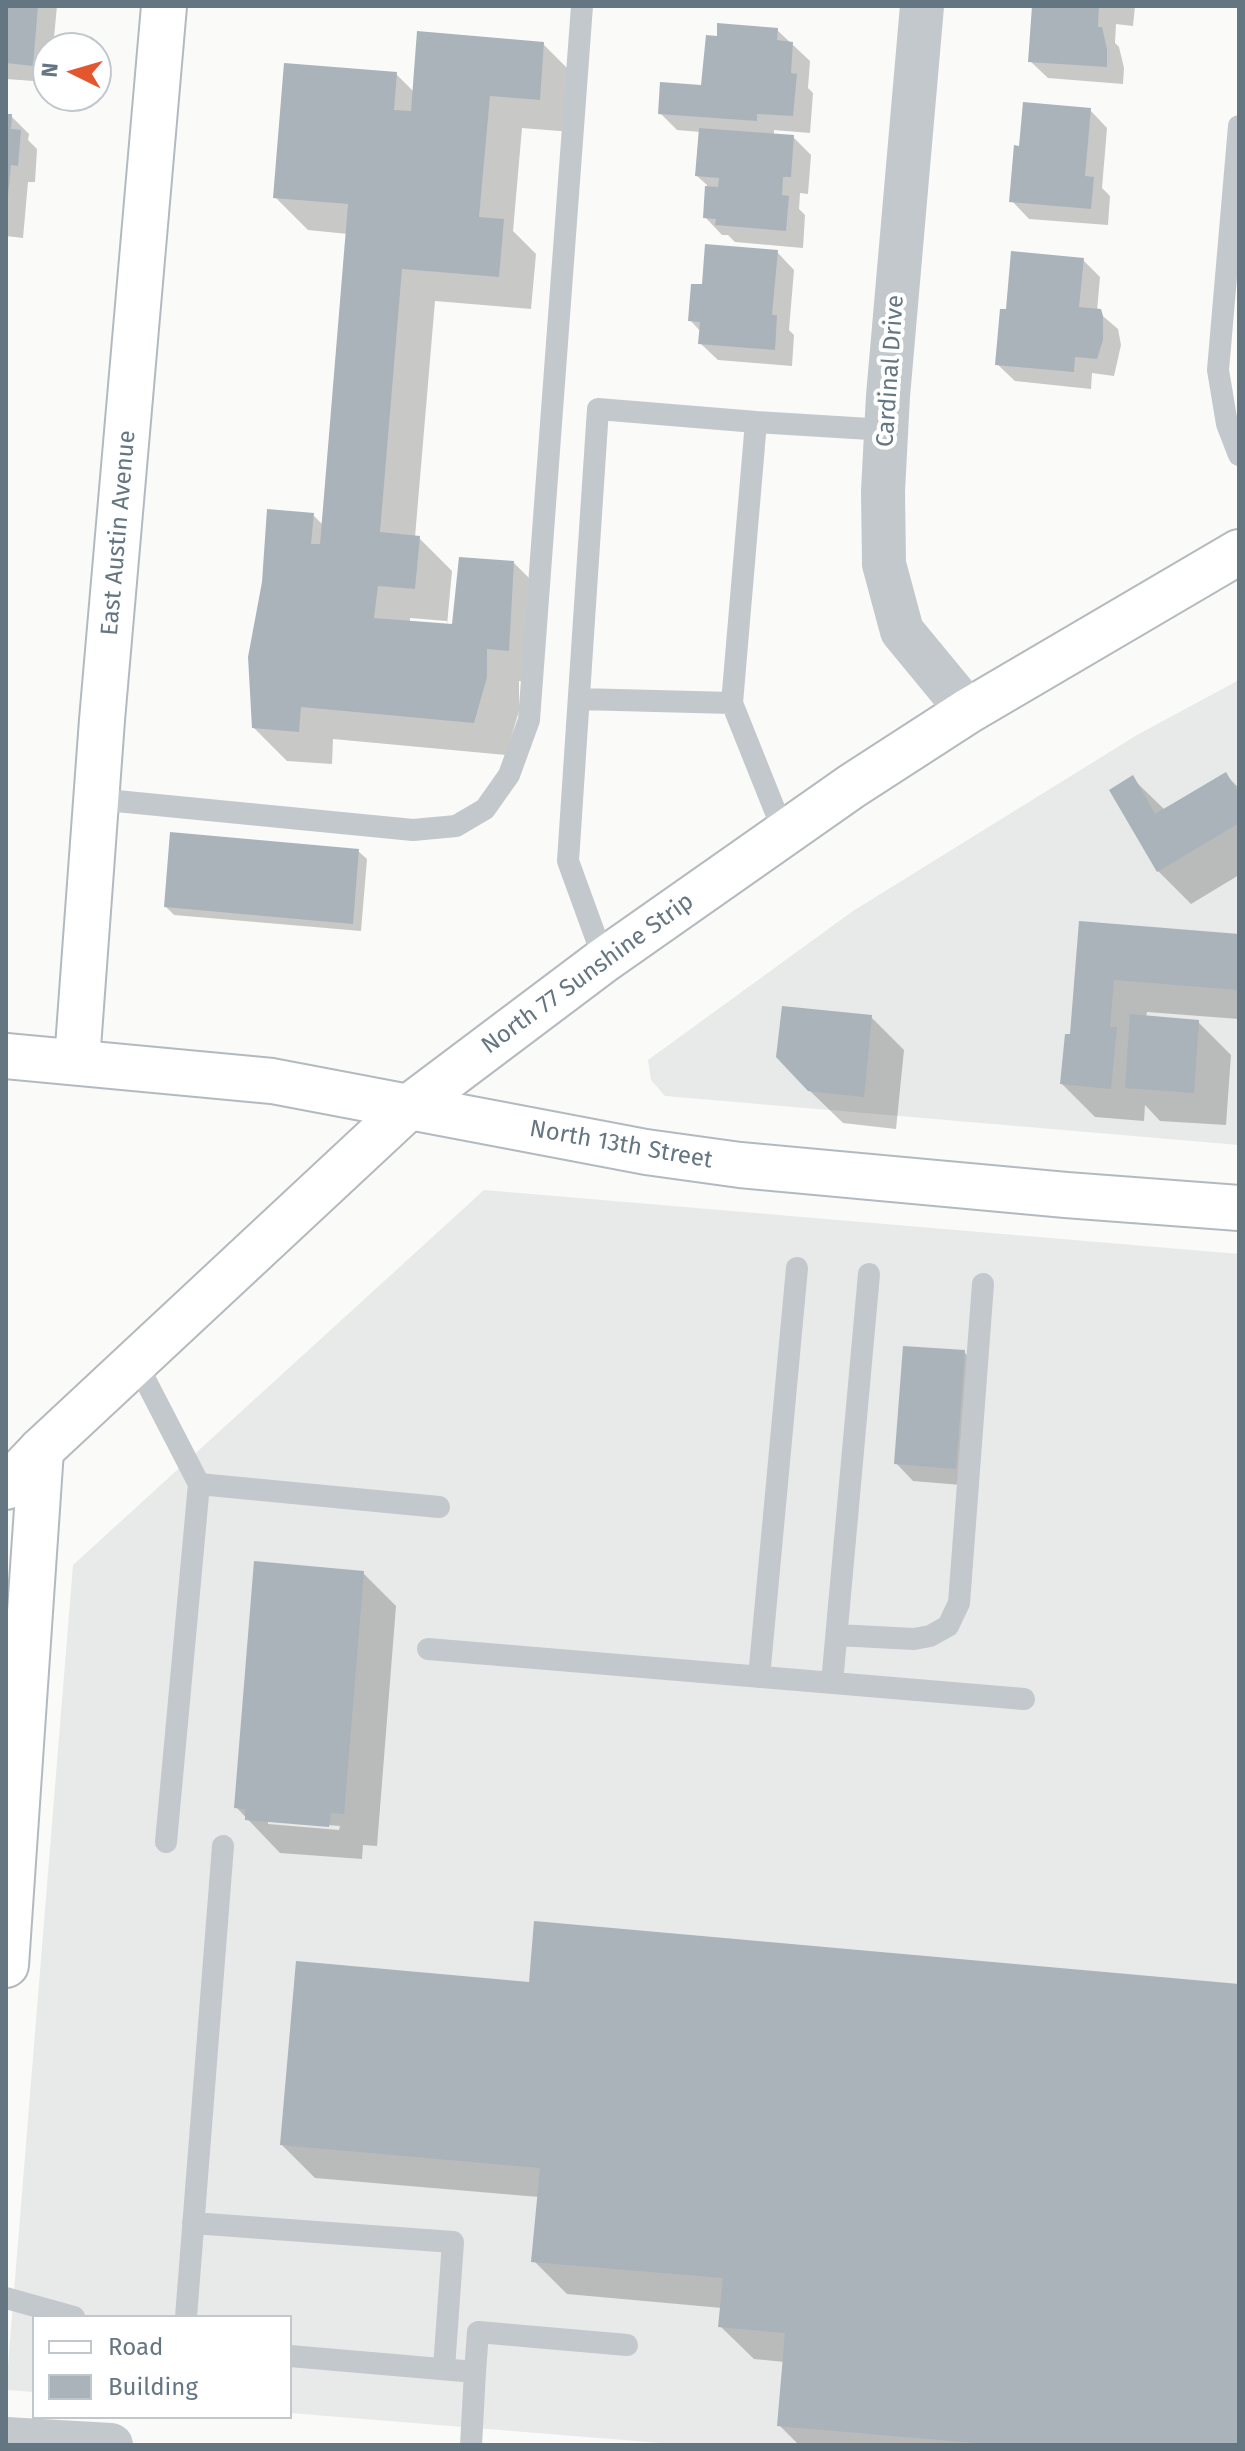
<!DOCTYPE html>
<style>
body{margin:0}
#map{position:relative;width:1245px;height:2451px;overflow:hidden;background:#fafaf8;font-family:"Fira Sans",sans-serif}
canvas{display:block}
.frame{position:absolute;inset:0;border:8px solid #657683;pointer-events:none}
.legend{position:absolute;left:32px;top:2315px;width:260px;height:104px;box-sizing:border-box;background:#fff;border:2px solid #c1c8cd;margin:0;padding:10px 14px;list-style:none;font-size:24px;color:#657683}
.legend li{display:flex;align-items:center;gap:16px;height:40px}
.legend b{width:40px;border:2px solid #c1c8cd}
.north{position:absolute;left:32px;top:32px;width:80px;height:80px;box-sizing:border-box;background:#fff;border:2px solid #c1c8cd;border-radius:50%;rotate:275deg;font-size:22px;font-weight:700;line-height:32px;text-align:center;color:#657683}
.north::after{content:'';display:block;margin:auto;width:28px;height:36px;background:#e4572e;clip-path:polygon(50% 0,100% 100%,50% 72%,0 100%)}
</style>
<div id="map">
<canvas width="1245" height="2451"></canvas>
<div class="frame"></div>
<ul class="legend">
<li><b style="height:10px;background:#fff"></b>Road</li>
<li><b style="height:22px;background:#aab3b9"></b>Building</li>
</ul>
<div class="north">N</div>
</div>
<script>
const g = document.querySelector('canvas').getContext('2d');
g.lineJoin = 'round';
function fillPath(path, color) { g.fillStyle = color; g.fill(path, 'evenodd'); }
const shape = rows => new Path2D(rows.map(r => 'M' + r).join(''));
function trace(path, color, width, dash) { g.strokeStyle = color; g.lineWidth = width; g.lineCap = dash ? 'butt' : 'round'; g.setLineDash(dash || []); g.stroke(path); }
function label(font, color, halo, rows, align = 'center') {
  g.font = font + ' "Fira Sans",sans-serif'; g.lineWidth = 8; g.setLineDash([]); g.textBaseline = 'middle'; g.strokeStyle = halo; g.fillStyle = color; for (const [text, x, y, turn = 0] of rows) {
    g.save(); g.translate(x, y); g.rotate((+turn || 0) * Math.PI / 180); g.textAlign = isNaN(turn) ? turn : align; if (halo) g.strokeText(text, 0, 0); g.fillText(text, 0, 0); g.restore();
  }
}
const built = shape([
 [1239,680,1239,1145,665,1096,651,1080,648,1060,853,911,1137,735],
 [484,1190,1239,1254,1239,2445,685,2445,290,2413,290,2317,34,2317,34,2392,6,2390,73,1565]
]);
const shadow = shape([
 [6,6,57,6,53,48,48,48,48,82,6,79],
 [1034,6,1135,6,1133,26,1116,24,1115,43,1119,47,1124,68,1123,84,1048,78,1030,61],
 [777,30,810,61,808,88,813,93,810,133,774,130,774,136,793,137,811,155,808,194,800,193,799,209,805,215,803,248,735,242,728,235,722,235,705,217,707,185,697,176,701,132,677,130,660,113,703,87],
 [543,44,576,77,572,132,522,128,513,231,536,254,531,309,435,301,415,537,419,538,452,571,447,625,454,626,514,563,547,596,542,683,519,681,519,711,506,755,333,739,332,764,287,761,254,728,313,515,324,526,348,234,308,230,275,197,396,74,414,92],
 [410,618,447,621,447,625,410,623],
 [1090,110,1107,128,1102,188,1110,196,1108,225,1029,219,1012,201,1021,148],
 [6,116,11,116,29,134,28,140,37,149,35,182,28,182,23,238,6,236],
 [777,252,794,270,789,330,794,335,792,366,718,360,700,343,701,332,690,320],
 [1083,260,1100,277,1097,311,1118,329,1121,345,1114,376,1092,373,1091,389,1015,381,997,364,1007,311],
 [1225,774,1239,788,1239,875,1191,904,1158,871,1132,778,1165,810],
 [358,851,367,859,361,931,174,915,166,907],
 [1081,923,1239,936,1239,1019,1147,1012,1146,1018,1198,1022,1231,1055,1226,1125,1160,1121,1145,1105,1144,1121,1095,1117,1062,1084,1072,1037],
 [871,1017,904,1050,896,1129,843,1123,809,1090],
 [964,1352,981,1370,973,1486,913,1481,896,1463],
 [363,1573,396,1606,377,1846,363,1845,362,1859,280,1853,236,1807],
 [268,1820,340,1826,339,1830,268,1824],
 [531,1984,1239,1986,1239,2445,799,2445,779,2425,785,2362,754,2359,720,2326,722,2308,567,2294,534,2261,539,2197,315,2178,282,2145]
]);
const building = shape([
 [6,6,38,6,33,66,6,63],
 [1032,6,1099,6,1098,27,1102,27,1107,49,1107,67,1028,62],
 [717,23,778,28,777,40,793,42,791,73,797,74,793,116,757,114,757,121,658,114,660,82,701,85,706,35,717,36],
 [417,31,544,42,540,100,490,96,479,217,504,219,499,277,402,269,380,532,420,536,415,589,378,586,374,618,452,624,459,557,514,561,509,651,487,649,487,677,474,723,301,707,299,732,252,728,248,657,262,582,267,509,314,513,311,544,320,544,348,204,273,198,284,63,397,72,394,110,411,111],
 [1023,102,1091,108,1085,176,1094,177,1091,209,1009,202,1014,145,1019,146],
 [6,114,12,114,11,129,21,130,18,166,11,165,8,196,6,196],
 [699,128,794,135,791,177,783,177,782,195,789,196,786,231,715,225,716,219,703,218,705,186,718,187,719,178,695,176],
 [705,244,778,250,772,315,777,315,775,350,698,344,700,322,688,321,691,284,702,284],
 [1011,251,1084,258,1079,307,1101,309,1103,316,1103,340,1097,359,1075,357,1074,372,995,365,1000,309,1006,309],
 [1226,772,1239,794,1239,823,1157,872,1109,790,1133,775,1155,814],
 [170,832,359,849,353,924,164,907],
 [1079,921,1239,934,1239,990,1114,980,1110,1027,1117,1027,1111,1089,1060,1084,1065,1034,1070,1034],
 [782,1006,872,1015,864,1097,808,1091,776,1057],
 [1130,1014,1199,1020,1194,1093,1125,1088],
 [903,1346,965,1350,956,1469,894,1464],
 [254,1561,364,1571,344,1814,331,1813,329,1827,245,1820,245,1809,234,1808],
 [534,1921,1239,1984,1239,2445,999,2445,777,2426,785,2333,718,2327,723,2278,531,2262,540,2168,280,2145,296,1961,529,1982]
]);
const lane = shape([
 [1239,126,1218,370,1227,424,1239,455],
 [756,422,732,703,784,833],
 [579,699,732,703],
 [96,799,413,830,456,826,485,809,509,775,529,720,582,6],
 [604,960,568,861,598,409,756,422,886,430],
 [136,1362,199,1484],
 [837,1635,914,1639,930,1636,948,1626,959,1603,983,1284],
 [428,1649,1024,1699],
 [759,1677,797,1268],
 [832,1683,869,1274],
 [166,1842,199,1484,439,1507],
 [193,2223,453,2242,444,2368],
 [6,2298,74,2317],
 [186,2317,223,1846],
 [290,2356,475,2372,471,2445],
 [475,2372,478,2332,627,2345]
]);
const street = shape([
 [922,6,888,396,883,491,884,564,902,631,968,711],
 [6,2439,111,2445]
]);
const secondary = shape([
 [6,1056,272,1081,646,1152,740,1165,1066,1195,1239,1208],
 [77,1061,102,720,164,6],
 [6,1965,41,1450]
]);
const primary = shape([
 [6,1487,41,1450,410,1106,604,960,852,786,968,711,1239,552]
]);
const streetNames = [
 ["Cardinal Drive",891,371,-86],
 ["East Austin Avenue",119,533,-85],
 ["North 77 Sunshine Strip",588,974,-36],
 ["North 13th Street",621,1145,10]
];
fillPath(built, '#e8e9e9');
fillPath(shadow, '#0003');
fillPath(building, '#aab3b9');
trace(secondary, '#b3babf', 48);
trace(primary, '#b5babe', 48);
trace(lane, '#c3c8cc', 22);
trace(street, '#c3c8cc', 44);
trace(secondary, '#fff', 44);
trace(primary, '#fff', 44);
label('24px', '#657683', '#fff', streetNames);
</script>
